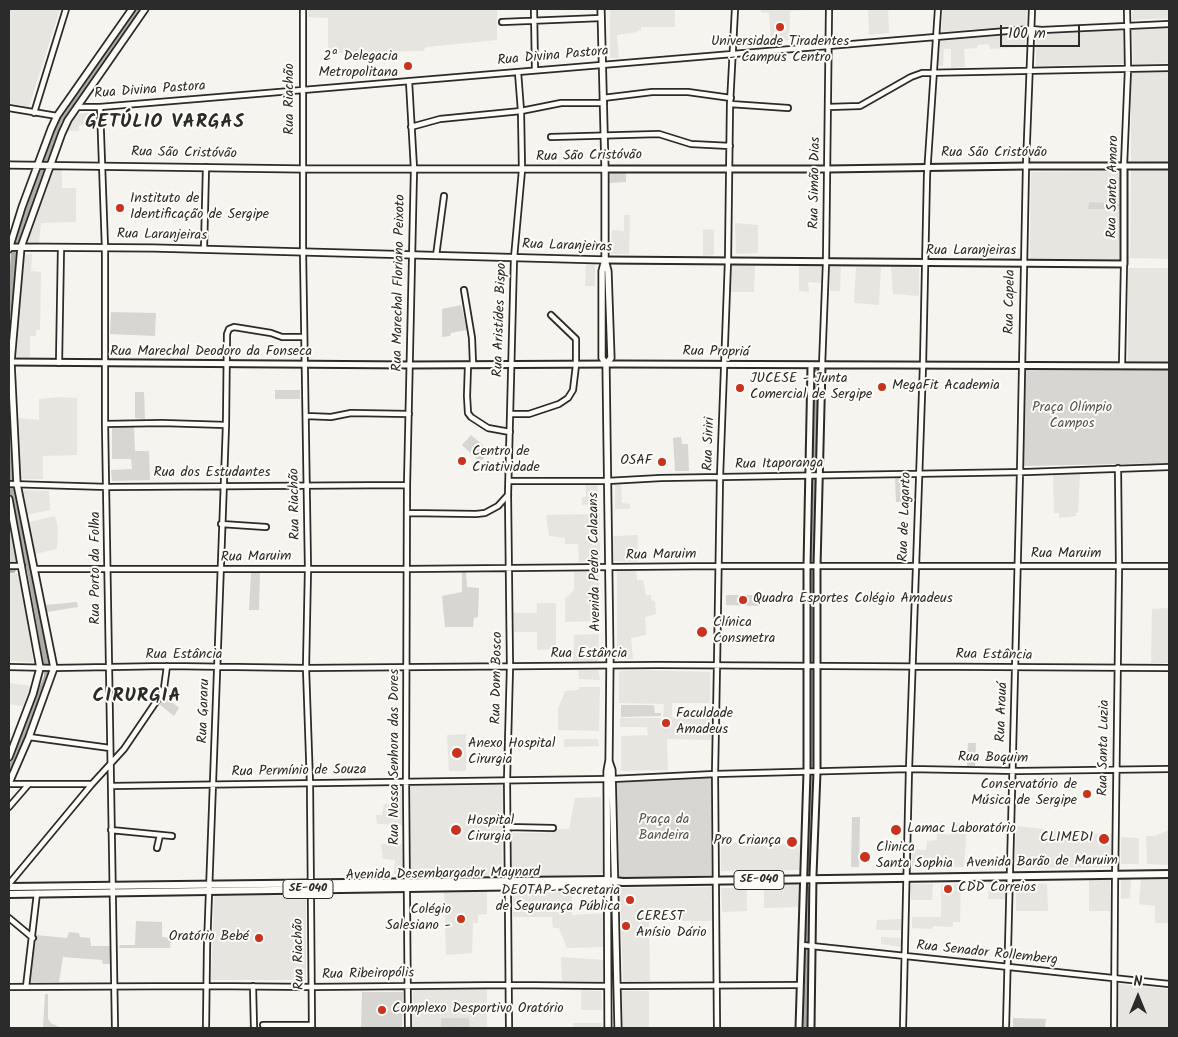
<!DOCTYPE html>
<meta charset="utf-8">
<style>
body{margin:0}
#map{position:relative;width:1178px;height:1037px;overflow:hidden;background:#f5f4ef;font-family:Kalam,sans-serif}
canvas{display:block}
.frame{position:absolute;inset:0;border:10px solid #2b2b2b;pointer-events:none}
.north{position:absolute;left:1113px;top:972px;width:50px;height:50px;-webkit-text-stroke:4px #fdfcf7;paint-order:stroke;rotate:0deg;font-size:14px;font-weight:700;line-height:20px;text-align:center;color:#2b2b2b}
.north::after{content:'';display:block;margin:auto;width:18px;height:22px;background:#2b2b2b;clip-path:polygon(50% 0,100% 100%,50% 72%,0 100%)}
.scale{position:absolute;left:1000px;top:25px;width:80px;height:22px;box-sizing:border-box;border:2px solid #2b2b2b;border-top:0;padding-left:6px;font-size:15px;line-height:18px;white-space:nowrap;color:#2b2b2b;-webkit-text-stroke:4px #fdfcf7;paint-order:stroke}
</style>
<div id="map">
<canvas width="1178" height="1037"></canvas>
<div class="frame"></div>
<div class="north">N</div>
<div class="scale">100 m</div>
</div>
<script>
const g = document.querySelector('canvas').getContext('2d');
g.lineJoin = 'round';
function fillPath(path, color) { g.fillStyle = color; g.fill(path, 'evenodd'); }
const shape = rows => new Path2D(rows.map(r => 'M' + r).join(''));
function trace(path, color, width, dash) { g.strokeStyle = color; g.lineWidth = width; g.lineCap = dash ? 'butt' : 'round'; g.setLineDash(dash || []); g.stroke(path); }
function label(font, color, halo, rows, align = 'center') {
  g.font = font + ' Kalam,sans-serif'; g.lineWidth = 4; g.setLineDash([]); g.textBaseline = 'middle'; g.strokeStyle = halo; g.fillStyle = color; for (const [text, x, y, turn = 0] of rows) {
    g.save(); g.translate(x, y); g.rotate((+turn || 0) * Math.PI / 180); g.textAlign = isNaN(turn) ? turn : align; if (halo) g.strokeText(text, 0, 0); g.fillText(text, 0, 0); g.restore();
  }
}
const built = shape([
 [9,9,60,9,29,107,9,103],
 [308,9,497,9,497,40,426,47,423,51,328,53,328,18,308,17],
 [610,9,685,9,675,9,675,27,641,27,641,31,637,30,637,32,617,35,619,58,610,58],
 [761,9,823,9,790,11,789,40,771,42,769,13,761,12],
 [868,9,888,9,889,33,869,35],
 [943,9,1027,9,1026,25,941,32],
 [1133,9,1169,9,1169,18,1132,20],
 [1132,28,1169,28,1169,63,1133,65],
 [1123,29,1124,64,1036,66,1036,33],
 [1026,33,1025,47,990,49,989,44,978,45,977,48,964,49,965,67,951,68,951,49,944,49,943,66,938,66,939,40],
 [1169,71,1169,162,1131,161,1131,72],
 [97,112,97,125,79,125,79,131,65,131,76,114],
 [52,170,62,170,62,188,76,188,76,222,41,223,39,243,26,243,50,172],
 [1131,170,1169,170,1169,259,1130,258],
 [1120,171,1119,260,1030,260,1031,172],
 [624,215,630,215,629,254,611,254,612,230,624,231],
 [735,223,758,225,758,253,736,254],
 [703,229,714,230,714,255,703,256],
 [24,254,32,254,31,271,41,272,40,330,36,330,36,336,30,336,30,357,14,357],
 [586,263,595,263,595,286,585,286],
 [732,264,755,265,754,292,731,292],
 [799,266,822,266,821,283,808,282,809,292,799,291],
 [830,267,841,267,840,291,830,291],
 [856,267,881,267,879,305,854,303],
 [891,267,919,268,919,296,893,294],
 [1128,268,1169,268,1169,361,1128,361],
 [60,397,77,398,77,455,43,456,43,479,21,479,18,418,39,420,39,399],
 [1080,474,1078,513,1076,513,1076,516,1059,518,1059,513,1054,513,1053,475],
 [598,482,597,504,582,505,582,497,586,497,585,483],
 [615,483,621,483,622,503,630,504,630,509,615,509],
 [22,490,49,491,50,510,26,515],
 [600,514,600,562,579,562,578,544,565,544,565,538,549,536,546,515],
 [55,516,58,528,57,549,35,554,29,522],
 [638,535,637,562,613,561,613,536],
 [636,570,637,580,643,580,646,595,651,595,651,600,655,601,656,614,645,617,646,635,631,638,633,659,617,659,617,571],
 [574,572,599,572,599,621,565,622,565,599,574,590],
 [9,573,22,574,33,662,9,661],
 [537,603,556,603,556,649,537,650,537,632,514,632,513,613,537,613],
 [1169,608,1169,663,1151,663,1152,609],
 [599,634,598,661,573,661,574,635],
 [578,670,598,670,600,680,579,679],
 [635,670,710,672,710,703,672,703,672,718,712,719,711,740,667,739,668,770,621,771,621,736,648,735,647,727,620,727,620,718,663,718,664,704,619,703,619,671],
 [9,683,31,686,23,706,9,704],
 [579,687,600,687,599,731,558,730,558,709,565,691,579,690],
 [466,734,466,771,449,771,447,735],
 [564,739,598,739,599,746,564,747],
 [503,780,502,876,411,878,408,783],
 [392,785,402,785,402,825,377,824,376,815,382,815,384,804,393,803],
 [601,797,603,874,512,877,511,833,546,833,547,829,569,829,575,798],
 [951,823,967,824,964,867,912,866,911,849,926,850,927,841,937,840,937,833,951,835],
 [1016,826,1062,831,1063,833,1112,834,1111,867,1015,868],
 [1169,830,1169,865,1147,864,1146,836,1155,836],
 [1121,837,1139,838,1139,864,1121,864],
 [721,842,801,845,800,870,721,871],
 [381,844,402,844,403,873,394,874,395,860,383,859],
 [988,857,1007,858,1008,868,988,867],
 [1121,879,1131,879,1130,898,1121,899],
 [1141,879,1168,879,1169,923,1155,923,1155,906,1139,904],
 [1089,880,1110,880,1110,911,1089,911],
 [989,882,1006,882,1005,899,988,899],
 [1016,882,1047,884,1048,911,1016,911],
 [961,883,960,922,953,922,953,927,933,926,932,929,912,928,912,917,941,917,941,885],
 [911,884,933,884,932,900,911,900],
 [799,885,799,907,764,908,764,886],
 [712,887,712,921,649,921,650,981,623,982,620,888],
 [572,888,572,915,604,913,605,947,567,948,559,928,553,928,552,917,513,917,512,890],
 [721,888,747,888,747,911,722,912],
 [487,889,487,914,478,915,478,923,473,923,472,953,446,955,444,890],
 [306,894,306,980,211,980,214,896],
 [902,919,901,930,876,930,877,920],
 [881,937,901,938,901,947,881,944],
 [561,957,605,960,605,982,562,981],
 [1119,984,1169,989,1169,1028,1118,1028],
 [487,988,487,1028,412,1028,413,990],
 [581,990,601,991,602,1010,581,1010],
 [622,991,649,991,649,1028,622,1028],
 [573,1023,602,1023,603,1028,574,1028]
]);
const green = shape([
 [610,172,626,172,626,182,609,183],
 [1089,202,1120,204,1120,209,1088,209],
 [461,305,467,330,451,333,450,336,442,337,442,309],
 [111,312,156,313,155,336,110,334],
 [1024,368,1169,370,1169,463,1024,466],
 [275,390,300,390,300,399,275,399],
 [135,392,144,392,145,419,135,418],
 [134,427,135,451,149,451,150,480,112,481,111,470,132,469,131,459,112,459,112,428],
 [471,435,490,451,480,462,462,445],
 [681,437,682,444,688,444,689,471,675,471,673,438],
 [895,478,903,478,903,502,896,502],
 [9,522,18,563,9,562],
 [462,572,466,572,467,587,479,588,478,617,474,618,473,627,445,627,442,596,462,592],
 [251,573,260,573,259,610,249,610],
 [726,595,761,595,761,606,726,605],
 [77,602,78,607,47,612,46,605],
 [164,695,179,708,174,716,159,704],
 [621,705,654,705,655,713,661,713,661,716,621,717],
 [968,743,976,743,975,766,967,766],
 [711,777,712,875,680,877,620,877,618,875,615,783],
 [852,817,860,817,859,867,851,867],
 [136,921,162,922,162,937,171,938,170,948,119,948,120,945,135,945],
 [69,932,79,933,80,937,90,938,91,946,110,946,110,964,103,964,102,960,63,957,59,982,30,982,36,935,67,938],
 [362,992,403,992,402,1028,361,1028],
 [45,994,48,994,48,1019,51,1023,61,1028,43,1028],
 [441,1018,469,1018,470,1028,457,1028,456,1025,456,1028,441,1028],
 [1013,1018,1046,1019,1045,1028,1013,1028]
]);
const canal = shape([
 [9,314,14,251,59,121,138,9],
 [9,406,11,478,14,504,30,571,46,662,47,676,9,771],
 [9,570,13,570],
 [809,869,812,550,815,458,816,370],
 [806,1028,809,889]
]);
const minor = shape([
 [303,9,303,252,308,569,306,668,310,784,312,1028],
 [534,9,535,70],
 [502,22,601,18],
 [603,98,652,92,688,92,731,98],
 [730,104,788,108],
 [77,107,100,107,1031,29,1042,30,1169,24],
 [100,107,105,248,105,424,115,1028],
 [828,107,860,106,911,77,922,73,1169,68],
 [9,108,57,116],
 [34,113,66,9],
 [411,127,440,119,521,111,561,103,604,103],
 [551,137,659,134,691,144,730,146],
 [1124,166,1128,69,1127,9],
 [204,249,206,167],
 [436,256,444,196],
 [464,290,472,338,473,364],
 [59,363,61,248],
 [468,365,467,396,468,413,471,417,488,428,510,432],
 [822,366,826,263,829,9],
 [1122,366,1124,264],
 [510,414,529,414,559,404,568,398,573,390,576,365,576,339,551,315],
 [306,416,331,417,351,413,409,414],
 [105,424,162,423,226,425],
 [509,481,607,481,661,478,1027,472,1169,467],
 [9,484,108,487,407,485],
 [408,513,476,514,485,513,498,506,508,495],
 [221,524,266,527],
 [9,566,22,566],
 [34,569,408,569,719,566,1169,566],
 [9,667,54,668,167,666,306,668,657,665,1169,668],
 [29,737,110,748],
 [612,779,715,774,909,769,1019,771,1169,769],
 [9,784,92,784],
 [111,786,607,779],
 [9,807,28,785],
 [507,827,553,828],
 [111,830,172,836],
 [157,848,160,835],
 [9,884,92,784,124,749,160,696,164,688,167,666],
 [9,918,33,938],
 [802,945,1169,984],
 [253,986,254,1028],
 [618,986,800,985],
 [9,987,206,986,312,987,510,985,608,986],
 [26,987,37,893],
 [263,1025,312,1025],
 [206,1028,207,947,226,425,227,334,229,329,234,327,271,333,282,337,304,337],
 [408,1028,406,781,407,485,414,169,409,81],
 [509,1028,507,780,510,667,508,495,514,258,522,170,521,111,518,72],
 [717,1028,715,774,717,665,720,477,728,261,730,104,735,9],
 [903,1028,909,769,923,365,927,175,938,9],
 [1006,1028,1020,472,1026,166,1032,9],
 [1114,1028,1115,884,1119,567,1118,468]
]);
const tertiary = shape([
 [605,169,828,169,1026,166,1169,166],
 [605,260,1124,264,1124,166],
 [11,362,410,365,617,364,1169,366],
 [799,1028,807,772,807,566,811,366],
 [811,1028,813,875,817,772,817,567,822,366]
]);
const secondary = shape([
 [601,9,605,169,605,260,608,271,611,358,606,364],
 [9,165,303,169,605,169],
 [9,247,154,248,605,260],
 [9,249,22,207,51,129,57,116,132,9],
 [605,260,602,271,602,358,606,364,610,660,609,760,607,771,608,1028],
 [9,499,40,668,33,694,9,757],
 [609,761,612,770,618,1028],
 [9,783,29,737,54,668,17,484,11,362,21,247,62,133,68,120,145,9]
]);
const primary = shape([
 [9,887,515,881,607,880,623,882,1169,874],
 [9,894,607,885,615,882]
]);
const markers = [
 [780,27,5,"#c8321e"],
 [408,66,5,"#c8321e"],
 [120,208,5,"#c8321e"],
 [882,387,5,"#c8321e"],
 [740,388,5,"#c8321e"],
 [462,461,5,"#c8321e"],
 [662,462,5,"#c8321e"],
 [743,600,5,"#c8321e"],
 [702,632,6,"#c8321e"],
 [666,723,5,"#c8321e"],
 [457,753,6,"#c8321e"],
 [1087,794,5,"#c8321e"],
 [456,830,6,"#c8321e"],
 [896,830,6,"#c8321e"],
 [1104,839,6,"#c8321e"],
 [792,842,6,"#c8321e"],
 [865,857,6,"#c8321e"],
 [948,889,5,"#c8321e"],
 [630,900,5,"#c8321e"],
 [461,919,5,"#c8321e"],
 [626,926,5,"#c8321e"],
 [259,938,5,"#c8321e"],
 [382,1010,5,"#c8321e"]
];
const shields = [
 [759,880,50],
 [308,889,50]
];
const shieldNames = [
 ["SE-040",759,880],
 ["SE-040",308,889]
];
const poiNames = [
 ["Universidade Tiradentes",780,43,"center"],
 ["- Campus Centro",780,59,"center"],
 ["2ª Delegacia",398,58,"right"],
 ["Metropolitana",398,74,"right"],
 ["Instituto de",130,200],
 ["Identificação de Sergipe",130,216],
 ["JUCESE - Junta",750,380],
 ["Comercial de Sergipe",750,396],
 ["MegaFit Academia",892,387],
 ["Centro de",472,453],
 ["Criatividade",472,469],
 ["OSAF",652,462,"right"],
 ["Quadra Esportes Colégio Amadeus",753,600],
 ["Clínica",713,624],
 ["Consmetra",713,640],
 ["Faculdade",676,715],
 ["Amadeus",676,731],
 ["Anexo Hospital",468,745],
 ["Cirurgia",468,761],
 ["Conservatório de",1077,786,"right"],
 ["Música de Sergipe",1077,802,"right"],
 ["Hospital",467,822],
 ["Cirurgia",467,838],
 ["Lamac Laboratório",907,830],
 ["CLIMEDI",1093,839,"right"],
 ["Pro Criança",781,842,"right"],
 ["Clinica",876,849],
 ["Santa Sophia",876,865],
 ["CDD Correios",958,889],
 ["DEOTAP- Secretaria",620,892,"right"],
 ["de Segurança Pública",620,908,"right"],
 ["Colégio",451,911,"right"],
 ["Salesiano -",451,927,"right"],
 ["CEREST",636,918],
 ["Anísio Dário",636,934],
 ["Oratório Bebé",249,938,"right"],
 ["Complexo Desportivo Oratório",392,1010]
];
const streetNames = [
 ["Rua Divina Pastora",553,57,-5],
 ["Rua Divina Pastora",150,91,-4],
 ["Rua Riachão",291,99,-90],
 ["Rua São Cristóvão",184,154,1],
 ["Rua São Cristóvão",994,154],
 ["Rua São Cristóvão",589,157,-1],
 ["Rua Simão Dias",816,183,-89],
 ["Rua Santo Amaro",1114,187,-89],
 ["Rua Laranjeiras",162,236,1],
 ["Rua Laranjeiras",567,247,2],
 ["Rua Laranjeiras",971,252],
 ["Rua Marechal Floriano Peixoto",400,283,-89],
 ["Rua Capela",1011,302,-89],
 ["Rua Aristídes Bispo",501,320,-88],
 ["Rua Marechal Deodoro da Fonseca",211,353],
 ["Rua Propriá",716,353,1],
 ["Rua Siriri",710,444,-88],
 ["Rua Itaporanga",779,465,-1],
 ["Rua dos Estudantes",212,474],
 ["Rua Riachão",296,504,-91],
 ["Rua de Lagarto",906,517,-88],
 ["Rua Maruim",1066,555],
 ["Rua Maruim",661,556,-1],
 ["Rua Maruim",256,558,-1],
 ["Avenida Pedro Calazans",596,562,-91],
 ["Rua Porto da Folha",97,568,-90],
 ["Rua Estância",589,655],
 ["Rua Estância",184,656],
 ["Rua Estância",994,656,1],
 ["Rua Dom Bosco",498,678,-89],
 ["Rua Gararu",205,711,-88],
 ["Rua Arauá",1003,712,-88],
 ["Rua Santa Luzia",1105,748,-89],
 ["Rua Nossa Senhora das Dores",396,757,-90],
 ["Rua Boquim",993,759,1],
 ["Rua Permínio de Souza",299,772,-1],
 ["Avenida Barão de Maruim",1042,863,-1],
 ["Avenida Desembargador Maynard",443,875,-1],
 ["Rua Riachão",300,954,-91],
 ["Rua Senador Rollemberg",987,954,6],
 ["Rua Ribeiropólis",368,975,-1]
];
const parkNames = [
 ["Praça Olímpio",1072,409],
 ["Campos",1072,425],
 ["Praça da",664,821],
 ["Bandeira",664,837]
];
const districtNames = [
 ["GETÚLIO VARGAS",165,124],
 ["CIRURGIA",137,698]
];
fillPath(built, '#e6e5e0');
fillPath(green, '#d7d6d2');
trace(canal, '#adaca9', 5.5);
trace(minor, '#2b2b2b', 8);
trace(tertiary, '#2b2b2b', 9);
trace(secondary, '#2b2b2b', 9);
trace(primary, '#2b2b2b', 10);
trace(minor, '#fdfcf7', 4.5);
trace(tertiary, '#fdfcf7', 5);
trace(secondary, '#fdfcf7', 5.5);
trace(primary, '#fdfcf7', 6);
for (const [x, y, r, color] of markers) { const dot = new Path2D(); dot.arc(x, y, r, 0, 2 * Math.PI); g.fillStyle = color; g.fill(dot); trace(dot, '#fdfcf7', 2); }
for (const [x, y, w] of shields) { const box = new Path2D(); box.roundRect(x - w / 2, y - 9.5, w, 19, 4); g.fillStyle = '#fdfcf7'; g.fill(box); trace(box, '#2b2b2b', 1); }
label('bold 12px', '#2b2b2b', null, shieldNames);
label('14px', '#2b2b2b', '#fdfcf7', poiNames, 'left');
label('14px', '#2b2b2b', '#fdfcf7', streetNames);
label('14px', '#565655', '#fdfcf7', parkNames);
g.letterSpacing = '1px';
label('bold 19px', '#2b2b2b', '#fdfcf7', districtNames);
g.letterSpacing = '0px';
</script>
